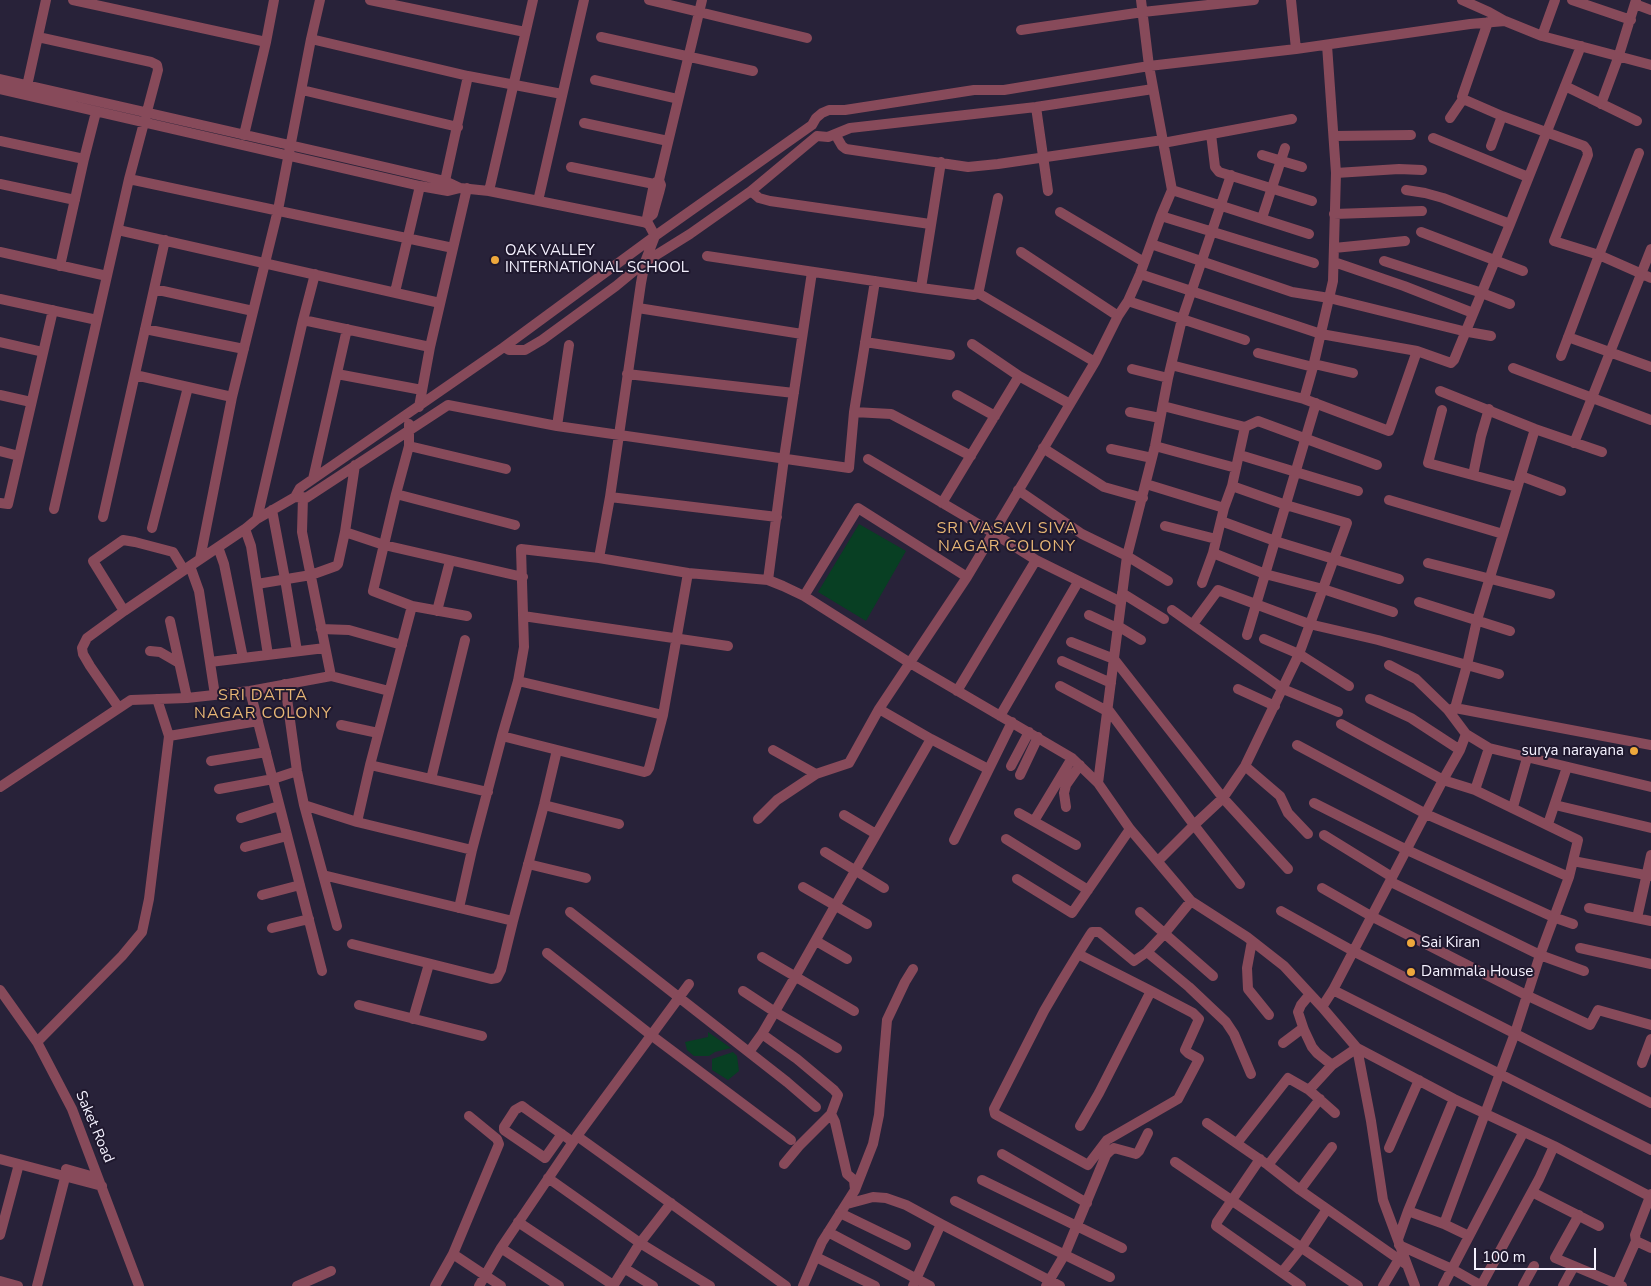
<!DOCTYPE html>
<style>
body{margin:0}
#map{position:relative;width:1651px;height:1286px;overflow:hidden;background:#282239;font-family:"Nunito Sans",sans-serif}
canvas{display:block}
.scale{position:absolute;left:1474px;top:1248px;width:122px;height:22px;box-sizing:border-box;border:2px solid #f5f2ff;border-top:0;padding-left:6px;font-size:15px;line-height:18px;white-space:nowrap;color:#f5f2ff;-webkit-text-stroke:4px #1f182e;paint-order:stroke}
</style>
<div id="map">
<canvas width="1651" height="1286"></canvas>
<div class="scale">100 m</div>
</div>
<script>
const g = document.querySelector('canvas').getContext('2d');
g.lineJoin = 'round';
function fillPath(path, color) { g.fillStyle = color; g.fill(path, 'evenodd'); }
const shape = rows => new Path2D(rows.map(r => 'M' + r).join(''));
function trace(path, color, width, dash) { g.strokeStyle = color; g.lineWidth = width; g.lineCap = dash ? 'butt' : 'round'; g.setLineDash(dash || []); g.stroke(path); }
function label(font, color, halo, rows, align = 'center') {
  g.font = font + ' "Nunito Sans",sans-serif'; g.lineWidth = 4; g.setLineDash([]); g.textBaseline = 'middle'; g.strokeStyle = halo; g.fillStyle = color; for (const [text, x, y, turn = 0] of rows) {
    g.save(); g.translate(x, y); g.rotate((+turn || 0) * Math.PI / 180); g.textAlign = isNaN(turn) ? turn : align; if (halo) g.strokeText(text, 0, 0); g.fillText(text, 0, 0); g.restore();
  }
}
const green = shape([
 [859,524,906,551,866,621,818,592],
 [708,1032,731,1048,715,1052,709,1056,694,1056,687,1050,685,1042,708,1037],
 [733,1052,737,1056,739,1071,728,1080,712,1070,712,1059]
]);
const minor = shape([
 [73,0,266,42],
 [370,0,525,32],
 [649,0,807,38],
 [1291,0,1296,49],
 [1462,0,1489,12,1505,21],
 [1572,0,1631,20],
 [1635,4,1651,10],
 [1488,22,1462,97,1463,99,1502,116,1584,146,1587,150,1588,155,1554,241,1599,255,1651,278],
 [1021,30,1143,12,1254,0],
 [1542,36,1555,0],
 [38,37,151,62,157,65,158,70,129,179,54,509],
 [601,37,753,71],
 [311,39,468,76,562,94],
 [0,79,329,154,445,181,460,188,489,191,648,223,655,236,645,262,641,283,610,497,599,558],
 [595,80,678,99],
 [27,86,46,0],
 [1565,86,1637,121],
 [0,89,420,186,448,191,460,188],
 [302,90,458,127],
 [1601,104,1618,58,1636,0],
 [1036,107,1048,191],
 [1450,118,1463,99],
 [584,123,668,141],
 [835,134,842,146,846,149,968,167,998,164,1163,140],
 [1211,134,1215,167,1219,172,1312,201],
 [244,135,266,42,274,0],
 [1334,136,1411,135],
 [1433,138,1528,177],
 [0,141,84,159],
 [1163,143,1292,119],
 [1491,146,1502,116],
 [1262,155,1302,167],
 [571,167,654,184],
 [1336,173,1399,169,1422,170],
 [1231,175,1182,319,1245,340],
 [129,179,453,248],
 [659,180,702,0],
 [445,181,468,76],
 [0,184,75,200],
 [1172,190,1309,234],
 [1406,190,1425,193,1443,198,1510,224],
 [489,191,533,0],
 [751,191,759,198,770,201,930,224],
 [538,201,584,0],
 [1060,212,1144,262],
 [1334,214,1422,211],
 [1161,216,1314,263],
 [1262,218,1285,148],
 [646,223,654,184,659,180,661,185,659,193,653,214,648,218],
 [118,230,440,303],
 [1421,232,1523,271],
 [1151,244,1292,292,1329,298,1463,331,1491,336],
 [1334,248,1405,241],
 [0,252,107,276],
 [1021,252,1118,316],
 [707,256,921,288,974,295,978,293,979,290,998,198],
 [1384,261,1482,293,1510,304],
 [1334,262,1404,286,1473,313],
 [60,266,84,159,96,112],
 [1140,274,1321,334,1417,351,1451,363,1454,360,1510,224,1581,46],
 [921,288,941,162],
 [154,289,253,311],
 [395,292,420,186],
 [978,293,1095,362],
 [0,299,97,320],
 [638,308,802,334],
 [303,320,430,347],
 [145,329,244,349],
 [1568,337,1651,367],
 [0,342,43,352],
 [865,342,950,355],
 [972,344,1019,376,1070,404],
 [504,347,509,350,525,350,542,340,616,286,645,262,690,234,751,191,817,136,828,137,850,128,1036,107,1153,89],
 [1258,353,1313,367],
 [1561,356,1599,255,1639,153],
 [1314,364,1353,373],
 [1171,365,1304,399,1389,431,1417,351],
 [1513,368,1651,420],
 [1132,369,1168,378],
 [337,374,422,390],
 [627,374,794,393],
 [135,375,232,397],
 [1440,391,1535,429,1602,452],
 [0,395,31,402],
 [957,395,995,416],
 [1304,399,1313,367,1333,281,1336,173,1327,45],
 [1163,406,1245,427,1258,421,1377,465],
 [419,407,430,347,467,188],
 [1442,410,1428,463,1517,487],
 [854,412,891,414,971,456],
 [1130,412,1160,418],
 [409,424,409,446,396,494,373,591,412,606,467,616],
 [557,426,569,345],
 [1574,443,1651,249],
 [409,446,506,469],
 [1155,446,1236,468],
 [1043,448,1104,487,1143,498],
 [1111,449,1152,458],
 [0,451,19,456],
 [1240,455,1358,491],
 [868,459,990,531,1036,560,1121,602],
 [1473,475,1481,436,1489,409],
 [1521,476,1561,491],
 [313,479,347,329],
 [1146,484,1224,508,1213,553,1265,574,1323,589,1393,612],
 [1018,490,1082,534,1127,556,1168,581],
 [396,494,515,525],
 [295,497,306,498,448,405,557,426,849,468,854,412,875,281],
 [303,497,302,532,331,676],
 [610,497,777,517],
 [1389,500,1503,534],
 [0,503,8,504,53,310],
 [942,503,1019,376],
 [1224,508,1232,486,1245,427],
 [272,510,285,579,297,651],
 [103,517,165,240],
 [257,519,303,320,315,274],
 [1221,521,1275,541,1399,579],
 [1165,526,1216,539],
 [152,528,188,387],
 [245,529,251,546,268,655],
 [345,532,384,545,523,577],
 [218,547,224,564,243,658],
 [200,559,232,397,278,210,311,39,320,0],
 [1428,563,1550,594],
 [190,566,245,529,257,519,295,497,300,488,504,347,655,236,812,125,816,118,822,113,829,110,845,110,974,90,1004,90,1149,66,1296,49,1470,24,1505,21,1542,36,1651,65],
 [184,570,173,552,135,542,123,540,93,561,124,611,190,566,199,591,215,695],
 [768,580,784,458,812,272],
 [1202,583,1213,553],
 [257,584,311,575,336,566,338,564,345,532,355,465],
 [1122,593,1164,619],
 [804,596,858,508,967,577],
 [1419,602,1510,631],
 [1172,610,1283,689,1338,712],
 [437,611,450,561],
 [1089,615,1117,628],
 [523,616,728,646],
 [170,621,187,698],
 [1193,624,1218,590,1309,624,1378,640,1499,674],
 [1118,626,1141,640],
 [321,629,349,630,402,645],
 [1247,635,1316,403],
 [1264,639,1299,654,1349,686],
 [1071,642,1114,659,1223,798,1288,869],
 [150,651,160,652,179,663],
 [1062,661,1111,683],
 [210,662,325,648],
 [1389,665,1416,679,1448,710,1466,734,1489,748,1651,787],
 [518,681,663,715],
 [285,684,297,771,304,805,337,926],
 [1060,686,1107,711],
 [1238,689,1275,706],
 [250,691,322,971],
 [957,691,1036,560],
 [1370,699,1411,718,1460,750],
 [119,708,90,666,83,654,82,648,87,638,124,611],
 [1107,708,1194,825,1240,884],
 [1455,708,1467,665,1477,620,1535,429],
 [879,709,931,739,988,769],
 [1451,709,1455,708,1651,745],
 [1000,716,1078,582],
 [1341,724,1443,780,1475,790,1578,840,1569,877,1540,955,1515,1033,1444,1224],
 [341,725,378,733],
 [169,736,258,721],
 [502,736,644,772,647,771,649,768,663,715,688,573],
 [1297,745,1426,814,1569,877],
 [773,750,816,774],
 [211,761,266,752],
 [370,765,488,792],
 [1011,766,1029,732],
 [1245,766,1280,796,1288,813,1308,834],
 [1020,775,1038,737],
 [431,779,465,640],
 [1098,783,1127,556,1155,446,1168,378,1182,319,1128,301],
 [0,787,131,700,187,698,250,691,331,676,389,691],
 [219,789,273,779,297,771],
 [1475,790,1489,748],
 [1314,803,1407,850,1553,917,1573,924],
 [304,805,357,822,472,850],
 [544,805,619,824],
 [1555,805,1651,828],
 [1066,807,1064,793,1066,785,1080,765],
 [1513,807,1527,758],
 [1019,813,1076,845],
 [844,815,876,834],
 [241,818,279,806],
 [758,819,777,800,816,774,849,763,879,709,967,577,1095,362,1118,316,1128,301,1140,274,1161,216,1172,190,1149,66,1141,0],
 [1034,821,1072,758],
 [357,822,370,765,412,606],
 [1548,824,1567,767],
 [1324,835,1392,877],
 [1006,839,1088,890],
 [954,840,1012,722],
 [245,847,287,836],
 [825,852,884,888],
 [1158,861,1194,825,1223,798,1245,766,1299,654,1347,523,1286,505,1232,486],
 [1573,861,1651,876],
 [528,864,586,878],
 [323,875,513,921],
 [1017,879,1072,913,1130,829],
 [1391,882,1540,955,1584,971],
 [803,887,867,924],
 [1322,888,1371,916,1526,995,1590,1025,1598,1010,1651,1025],
 [262,895,300,885],
 [459,908,472,850,502,736,518,681,524,647,521,549,599,558,688,573,768,580,783,586,804,596,910,663,1072,758,1098,783,1130,829,1191,901,1247,937,1284,966,1322,1007,1357,1048,1371,1121,1383,1200,1415,1286],
 [1589,908,1651,921],
 [1281,911,1353,951,1651,1103],
 [570,912,787,1082,816,1107],
 [1140,912,1213,976],
 [1637,918,1651,855],
 [272,928,309,919],
 [816,941,847,959],
 [1252,941,1247,968,1248,989,1269,1015],
 [352,944,491,979,497,978,501,970,513,921,544,805,557,750],
 [1580,948,1651,964],
 [1147,952,1189,987,1226,1022,1234,1034,1251,1074],
 [547,953,651,1035,791,1140],
 [1078,954,1151,991,1193,1013,1199,1019,1185,1050,1188,1053,1199,1059,1178,1099,1107,1140,1088,1165,995,1114,994,1109,1044,1011,1061,982,1078,954,1090,935,1092,932,1099,932,1134,961,1147,952,1164,934,1191,901],
 [762,957,854,1011],
 [0,990,37,1042,72,1109,139,1286],
 [1333,990,1651,1150],
 [743,991,775,1012,837,1048],
 [1310,994,1301,1005,1298,1012,1304,1030,1312,1047,1317,1053,1332,1065],
 [359,1005,482,1036],
 [1322,1007,1333,990,1443,780,1460,750,1466,734],
 [413,1019,429,964],
 [762,1034,797,1059,834,1090,838,1095,831,1114,799,1146,784,1164],
 [37,1042,122,956,142,932,149,899,169,736,157,699],
 [1283,1043,1303,1028],
 [749,1052,762,1034,795,977,835,906,931,739],
 [1642,1063,1651,1039],
 [1335,1113,1309,1090,1332,1065,1357,1048,1454,1099,1554,1146,1651,1197],
 [831,1114,835,1122,847,1174,854,1180,855,1190],
 [1207,1123,1268,1165,1300,1190,1407,1265],
 [1080,1126,1099,1093,1151,991],
 [562,1134,545,1158,504,1130,504,1127,515,1110,522,1106,526,1109,573,1142],
 [577,1136,786,1286],
 [1237,1143,1288,1078,1309,1090],
 [1389,1148,1419,1080],
 [1002,1154,1087,1203],
 [0,1159,102,1186],
 [1260,1159,1217,1222,1216,1226,1301,1286],
 [1175,1162,1358,1286],
 [1268,1165,1320,1099],
 [66,1169,98,1178],
 [548,1178,640,1243,710,1286],
 [982,1180,1122,1248],
 [1300,1190,1332,1147],
 [1532,1192,1599,1226],
 [955,1201,1110,1277],
 [847,1204,873,1197,886,1198,906,1205,941,1224],
 [1408,1211,1444,1224,1469,1236],
 [840,1213,906,1245],
 [1579,1215,1555,1258,1622,1286],
 [518,1222,613,1285],
 [828,1232,930,1286],
 [0,1235,19,1164],
 [1398,1239,1408,1211,1454,1099],
 [1636,1241,1651,1248],
 [1399,1245,1452,1269,1482,1286],
 [501,1248,559,1286],
 [453,1254,501,1286],
 [816,1257,875,1286],
 [624,1268,653,1286],
 [1282,1272,1302,1247,1327,1209],
 [0,1281,18,1286],
 [1617,1284,1636,1241,1635,1235,1651,1194],
 [37,1286,67,1170],
 [297,1286,331,1271],
 [435,1286,453,1254,499,1144,497,1139,469,1116],
 [479,1286,501,1248,577,1136,689,984],
 [613,1286,640,1243,671,1203],
 [803,1286,822,1242,855,1190,873,1144,879,1115,887,1020,905,982,913,969],
 [913,1286,941,1224,1060,1286],
 [1046,1286,1065,1254,1106,1155,1110,1151,1114,1148,1136,1154,1139,1151,1148,1133],
 [1383,1286,1399,1259],
 [1443,1286,1523,1133],
 [1481,1286,1539,1179,1554,1146],
 [1523,1286,1534,1266],
 [1563,1286,1574,1266]
]);
const markers = [
 [495,260,5,"#eea83c"],
 [1634,751,5,"#eea83c"],
 [1411,943,5,"#eea83c"],
 [1411,972,5,"#eea83c"]
];
const poiNames = [
 ["OAK VALLEY",505,251],
 ["INTERNATIONAL SCHOOL",505,268],
 ["surya narayana",1624,751,"right"],
 ["Sai Kiran",1421,943],
 ["Dammala House",1421,972]
];
const streetNames = [
 ["Saket Road",94,1127,67]
];
const neighbourhoodNames = [
 ["SRI VASAVI SIVA",1007,529],
 ["NAGAR COLONY",1007,547],
 ["SRI DATTA",263,696],
 ["NAGAR COLONY",263,714]
];
fillPath(green, '#083f23');
trace(minor, '#874a5a', 10);
for (const [x, y, r, color] of markers) { const dot = new Path2D(); dot.arc(x, y, r, 0, 2 * Math.PI); g.fillStyle = color; g.fill(dot); trace(dot, '#1f182e', 2); }
label('15px', '#f5f2ff', '#1f182e', poiNames, 'left');
label('15px', '#f5f2ff', '#1f182e', streetNames);
g.letterSpacing = '1px';
label('16px', '#e7b675', '#1f182e', neighbourhoodNames);
g.letterSpacing = '0px';
</script>
